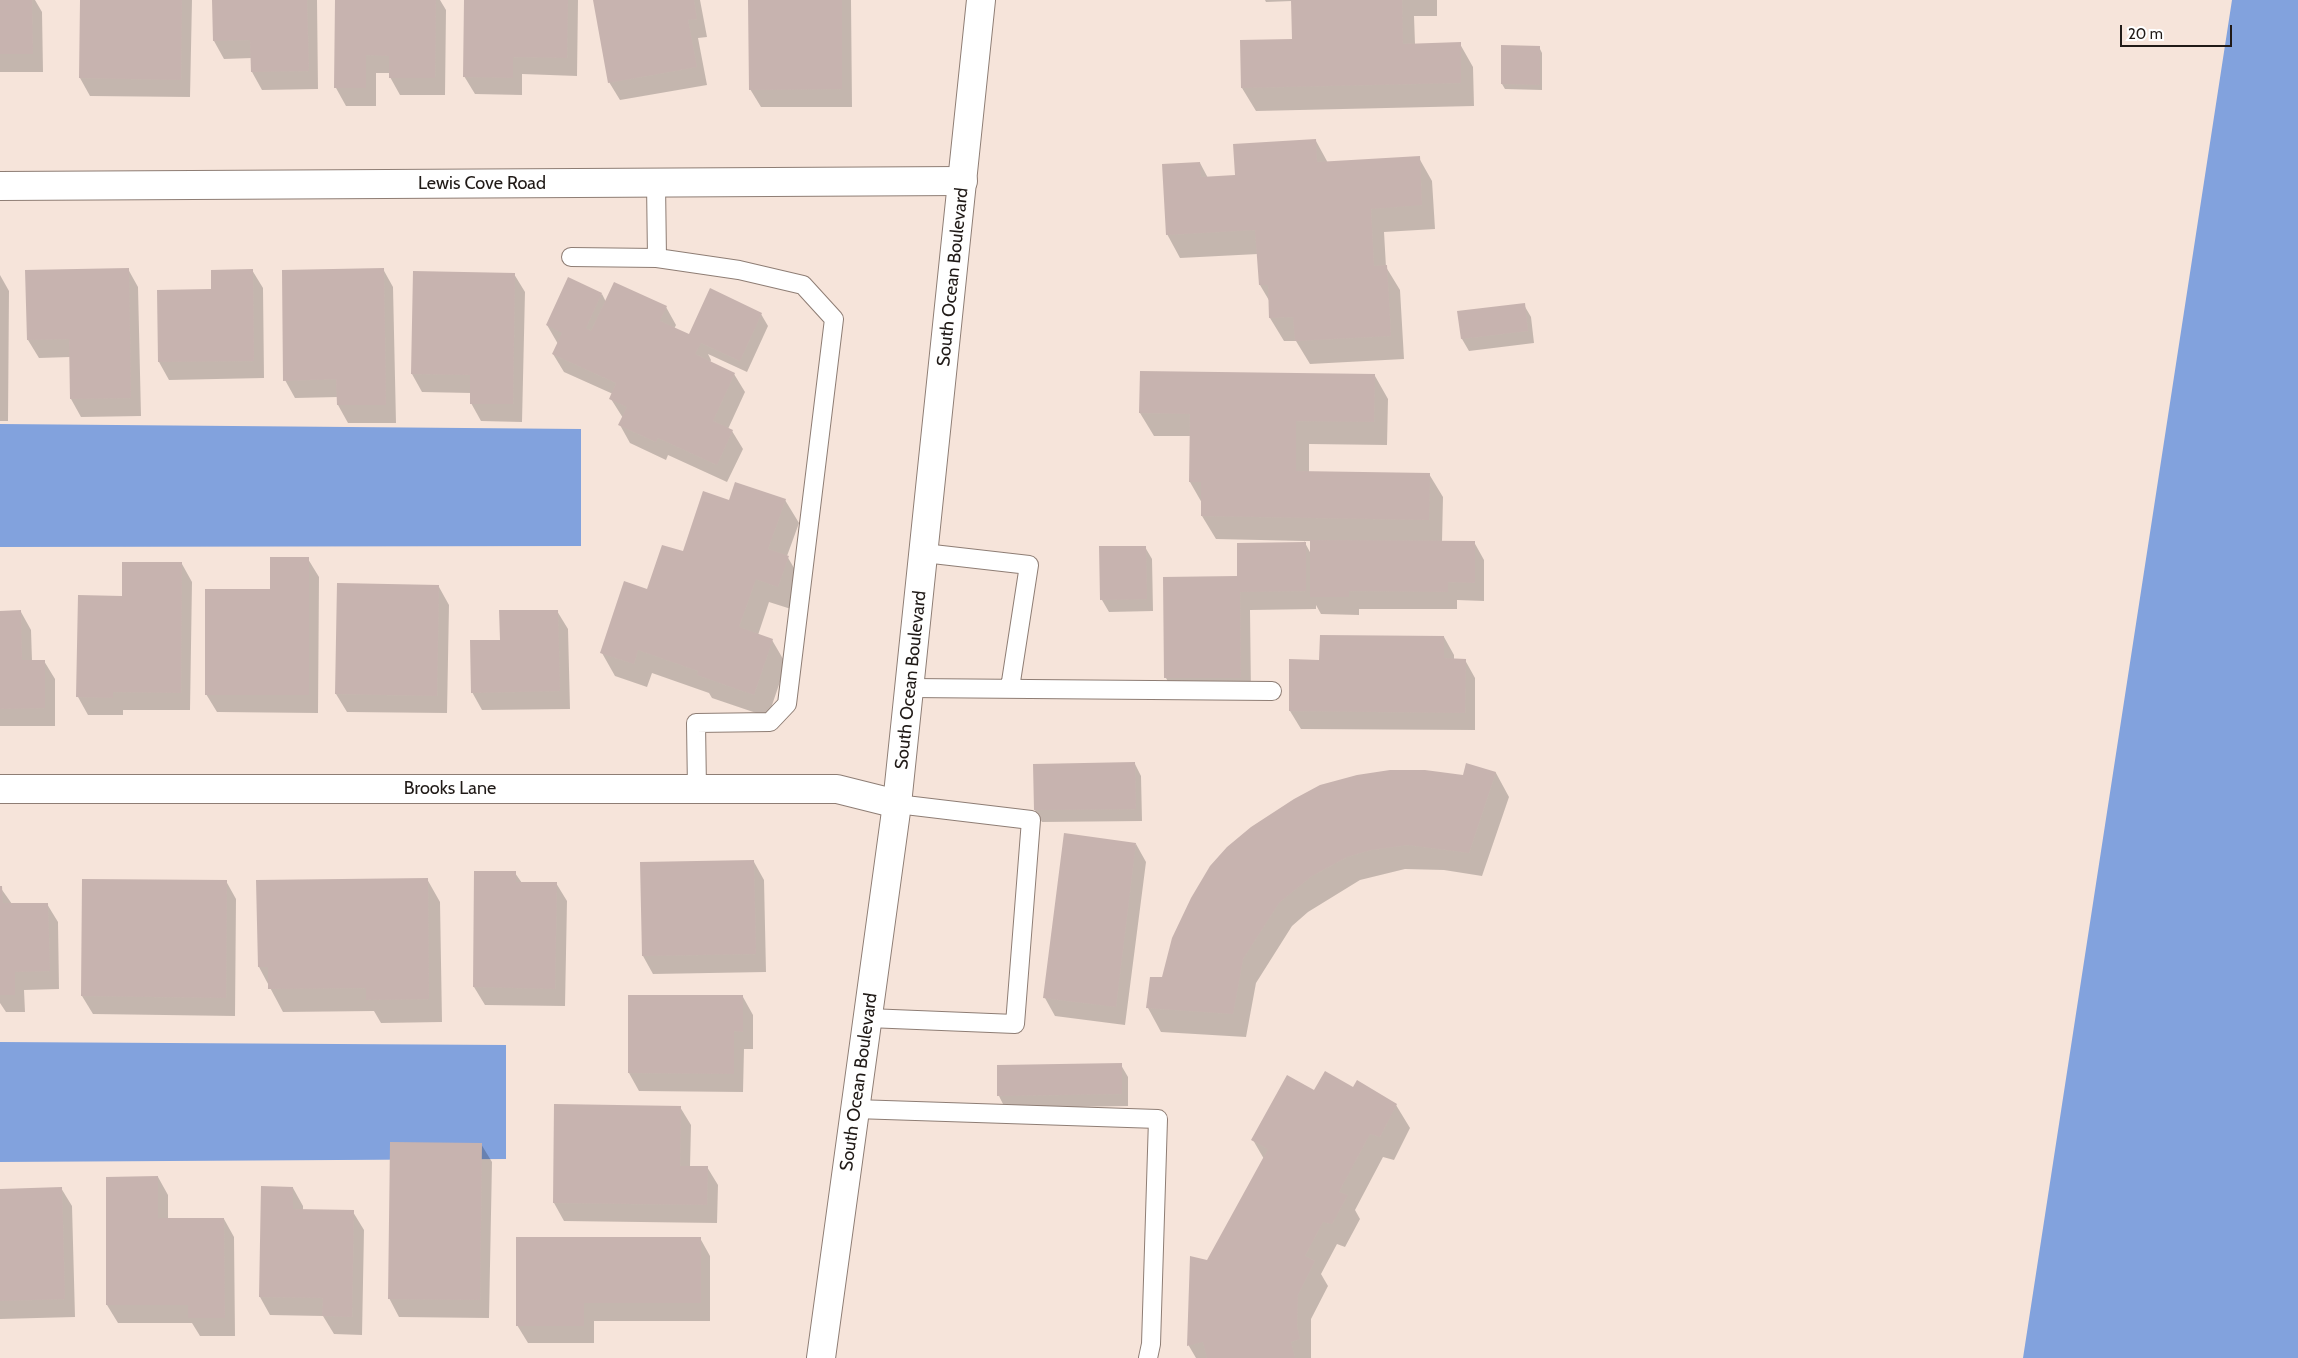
<!DOCTYPE html>
<style>
body{margin:0}
#map{position:relative;width:2298px;height:1358px;overflow:hidden;background:#f6e4da;font-family:Cabin,sans-serif}
canvas{display:block}
.scale{position:absolute;left:2120px;top:25px;width:112px;height:22px;box-sizing:border-box;border:2px solid #201a17;border-top:0;padding-left:6px;font-size:15px;line-height:18px;white-space:nowrap;color:#201a17;-webkit-text-stroke:4px #fff;paint-order:stroke}
</style>
<div id="map">
<canvas width="2298" height="1358"></canvas>
<div class="scale">20 m</div>
</div>
<script>
const g = document.querySelector('canvas').getContext('2d');
g.lineJoin = 'round';
function fillPath(path, color) { g.fillStyle = color; g.fill(path, 'evenodd'); }
const shape = rows => new Path2D(rows.map(r => 'M' + r).join(''));
function trace(path, color, width, dash) { g.strokeStyle = color; g.lineWidth = width; g.lineCap = dash ? 'butt' : 'round'; g.setLineDash(dash || []); g.stroke(path); }
function label(font, color, halo, rows, align = 'center') {
  g.font = font + ' Cabin,sans-serif'; g.lineWidth = 4; g.setLineDash([]); g.textBaseline = 'middle'; g.strokeStyle = halo; g.fillStyle = color; for (const [text, x, y, turn = 0] of rows) {
    g.save(); g.translate(x, y); g.rotate((+turn || 0) * Math.PI / 180); g.textAlign = isNaN(turn) ? turn : align; if (halo) g.strokeText(text, 0, 0); g.fillText(text, 0, 0); g.restore();
  }
}
const water = shape([
 [2232,0,2298,0,2298,1358,2023,1358],
 [0,424,581,429,581,546,0,547],
 [0,1042,506,1045,506,1159,0,1162]
]);
const shadow = shape([
 [0,0,35,0,42,12,43,72,0,72],
 [81,0,192,0,190,97,90,96,80,78],
 [213,0,317,0,318,89,262,90,252,72,252,58,224,59,214,41],
 [337,0,440,0,446,10,445,95,400,95,390,77,390,73,376,73,376,106,346,106,336,88],
 [466,0,578,0,577,76,522,74,522,95,475,94,464,76],
 [594,0,700,0,707,37,698,38,707,85,620,100,609,82],
 [749,0,851,0,852,107,761,107,750,89],
 [1265,0,1437,0,1437,16,1414,16,1415,44,1460,44,1473,67,1474,106,1256,111,1242,88,1241,42,1293,40,1292,1,1266,2],
 [1539,47,1542,53,1542,90,1505,89,1502,84],
 [1316,141,1328,163,1419,158,1432,181,1435,229,1384,232,1386,267,1400,290,1404,359,1310,364,1296,341,1284,341,1270,318,1270,302,1260,285,1258,254,1180,258,1167,234,1200,163,1208,178,1236,176],
 [128,269,138,287,141,416,81,417,71,399,70,357,39,358,28,340],
 [383,269,393,287,396,423,348,423,338,405,338,397,295,398,285,380],
 [252,270,263,288,264,378,169,380,159,362,212,290],
 [514,274,525,292,522,422,481,421,471,403,471,393,422,392,412,374],
 [0,275,9,291,8,421,0,421],
 [602,294,606,302,666,307,676,325,674,329,692,338,761,314,768,326,747,372,708,354,711,360,710,363,734,374,745,392,728,429,732,431,743,449,727,482,668,455,666,460,630,443,620,425,623,418,611,399,613,394,564,372,553,354,558,344,547,325],
 [1524,305,1531,317,1534,343,1469,351,1462,339,1459,312],
 [1375,376,1388,399,1387,445,1309,444,1309,472,1429,474,1443,497,1442,542,1474,542,1484,560,1484,601,1457,600,1457,609,1359,609,1359,615,1321,614,1316,605,1316,609,1250,610,1251,695,1176,696,1166,678,1238,577,1304,543,1304,541,1216,539,1202,516,1202,503,1190,482,1191,436,1154,436,1140,413],
 [1304,541,1311,541,1311,554],
 [785,500,799,523,787,556,801,580,791,609,769,602,758,635,772,640,786,664,768,717,712,698,709,693,652,673,647,687,615,676,602,653,648,590,730,502],
 [1101,547,1145,547,1152,559,1153,611,1109,612,1102,600],
 [308,559,319,577,318,713,217,712,206,694,271,590],
 [182,564,192,582,190,710,123,710,123,715,88,715,78,697,123,597],
 [439,587,449,605,447,713,347,712,336,694],
 [557,611,568,629,570,709,482,710,472,692],
 [0,612,21,612,31,630,32,661,44,661,55,679,55,726,0,726],
 [1444,637,1454,655,1454,660,1465,660,1475,678,1475,730,1301,729,1290,711,1320,661],
 [1135,764,1141,776,1142,821,1042,822,1035,810,1034,765],
 [1466,765,1496,773,1509,797,1482,876,1444,870,1405,869,1360,880,1308,912,1292,926,1256,983,1246,1037,1161,1032,1148,1008,1151,978,1163,978,1173,939,1464,776],
 [1136,844,1146,862,1125,1025,1055,1016,1045,998],
 [754,862,764,880,766,972,653,974,643,956],
 [515,873,522,883,556,883,567,901,565,1006,485,1005,474,987],
 [427,879,440,902,442,1022,381,1023,374,1011,283,1012,259,967,257,881],
 [226,881,236,899,235,1016,93,1014,82,996],
 [0,887,12,904,47,904,58,922,59,989,24,990,25,1012,6,1012,0,1003],
 [743,997,753,1015,753,1049,744,1049,743,1092,639,1091,629,1073],
 [1121,1065,1128,1077,1128,1106,1005,1108,999,1096],
 [1353,1089,1396,1105,1410,1128,1394,1160,1383,1157,1355,1210,1360,1219,1345,1247,1337,1244,1321,1274,1328,1286,1311,1319,1311,1358,1196,1358,1189,1346,1191,1257,1208,1262,1264,1159,1253,1140,1315,1092],
 [555,1105,680,1107,691,1125,690,1167,707,1167,718,1185,717,1223,564,1221,554,1203],
 [481,1144,492,1162,489,1318,399,1317,389,1298],
 [158,1177,168,1195,168,1219,224,1219,234,1237,235,1336,200,1336,192,1323,118,1323,107,1305],
 [61,1188,72,1206,75,1317,0,1319,0,1190],
 [293,1188,303,1206,303,1211,353,1212,364,1230,362,1335,334,1334,323,1316,270,1315,260,1297],
 [700,1238,710,1256,710,1321,594,1321,594,1343,528,1343,517,1325]
]);
const building = shape([
 [0,0,32,0,33,54,0,54],
 [80,0,182,0,181,80,79,78],
 [212,0,307,0,309,71,251,72,250,40,213,41],
 [335,0,436,0,435,78,389,78,389,56,366,55,366,88,334,88],
 [464,0,568,0,567,58,513,57,513,78,463,77],
 [593,0,694,0,697,19,688,20,697,67,608,83],
 [748,0,842,0,842,89,749,90],
 [1291,0,1402,0,1403,44,1461,42,1461,83,1241,88,1240,40,1292,39],
 [1501,45,1540,46,1540,85,1501,84],
 [1316,139,1317,162,1420,156,1422,205,1371,209,1374,266,1387,265,1391,336,1295,341,1293,317,1269,318,1268,285,1259,285,1255,230,1166,235,1162,164,1200,162,1201,177,1235,175,1233,144],
 [129,268,131,398,70,399,69,339,27,340,25,270],
 [384,268,386,405,337,405,336,379,283,381,282,270],
 [253,269,254,361,158,362,157,290,211,289,211,270],
 [413,271,515,273,513,404,470,404,470,375,411,374],
 [568,277,602,293,586,328,591,331,614,282,667,306,660,321,689,334,710,288,762,313,740,361,701,343,695,354,735,373,713,421,733,430,717,465,658,438,656,442,618,425,627,407,609,399,616,383,552,354,562,333,546,325],
 [1525,303,1528,331,1461,339,1457,311],
 [1140,371,1375,374,1374,422,1296,421,1296,471,1430,473,1429,520,1201,516,1201,482,1189,482,1190,414,1139,413],
 [735,482,786,499,768,549,789,556,778,587,756,579,739,627,773,639,754,695,697,675,698,671,638,650,634,664,600,653,624,581,647,589,662,545,683,551,703,491,729,500],
 [1310,540,1475,541,1475,583,1448,582,1448,592,1349,591,1349,597,1310,597],
 [1306,542,1306,591,1240,592,1241,678,1164,678,1163,577,1237,576,1237,543],
 [1099,546,1146,546,1147,599,1100,600],
 [270,557,309,557,309,695,205,695,205,589,270,589],
 [122,562,182,562,181,693,113,692,113,698,76,697,78,595,122,596],
 [337,583,439,585,437,696,335,694],
 [21,610,22,660,45,660,45,708,0,709,0,611],
 [499,610,558,610,560,691,471,693,470,640,500,640],
 [1320,635,1444,636,1444,658,1466,659,1465,713,1289,711,1289,659,1319,660],
 [1135,762,1136,809,1034,810,1033,764],
 [1466,763,1496,772,1469,853,1408,845,1371,850,1347,857,1312,876,1279,903,1243,959,1233,1014,1146,1008,1150,977,1162,977,1172,938,1191,898,1210,866,1227,847,1251,827,1294,799,1320,785,1357,775,1390,770,1425,770,1463,775],
 [1064,833,1136,843,1116,1007,1043,998],
 [754,860,756,954,642,956,640,862],
 [474,871,516,871,516,882,557,882,555,989,473,987],
 [428,878,429,999,366,1000,366,988,268,989,268,967,258,967,256,880],
 [82,879,227,880,226,998,81,996],
 [0,886,2,886,3,903,48,903,50,971,15,972,15,995,0,995],
 [628,995,743,995,743,1032,734,1031,734,1074,628,1073],
 [1122,1063,1122,1094,997,1096,997,1065],
 [1325,1071,1353,1087,1357,1080,1397,1104,1380,1137,1370,1134,1339,1192,1348,1195,1332,1224,1323,1222,1305,1256,1315,1261,1298,1295,1297,1326,1300,1339,1291,1342,1295,1358,1207,1358,1203,1342,1187,1346,1190,1256,1207,1260,1268,1149,1251,1140,1287,1075,1314,1090],
 [554,1104,681,1106,680,1166,708,1166,707,1205,553,1203],
 [390,1142,482,1143,480,1300,388,1299],
 [158,1176,158,1218,224,1218,225,1318,188,1318,188,1305,106,1305,106,1177],
 [261,1186,293,1187,293,1209,354,1210,352,1317,322,1316,323,1298,259,1297],
 [62,1187,65,1299,0,1301,0,1189],
 [516,1237,701,1237,701,1303,584,1303,584,1326,516,1326]
]);
const service = shape([
 [656,183,657,258,739,270,803,285,834,319,787,704,770,722,696,723,697,789],
 [571,257,657,258],
 [924,553,1029,565,1010,688],
 [910,688,1272,691],
 [868,1018,1015,1024,1031,820,897,804],
 [855,1109,1158,1119,1151,1344,1148,1358]
]);
const minor = shape([
 [0,186,963,181],
 [0,789,837,789,897,804]
]);
const secondary = shape([
 [821,1358,897,804,981,0]
]);
const streetNames = [
 ["Lewis Cove Road",482,184],
 ["South Ocean Boulevard",953,277,-84],
 ["South Ocean Boulevard",911,680,-84],
 ["Brooks Lane",450,789],
 ["South Ocean Boulevard",859,1082,-82]
];
fillPath(water, '#82a2dd');
fillPath(shadow, '#0003');
fillPath(building, '#c7b3af');
trace(service, '#8e7d74', 20);
trace(minor, '#8e7d74', 30);
trace(secondary, '#8e7d74', 30);
trace(service, '#fff', 18);
trace(minor, '#fff', 28);
trace(secondary, '#fff', 28);
label('18px', '#201a17', '#fff', streetNames);
</script>
